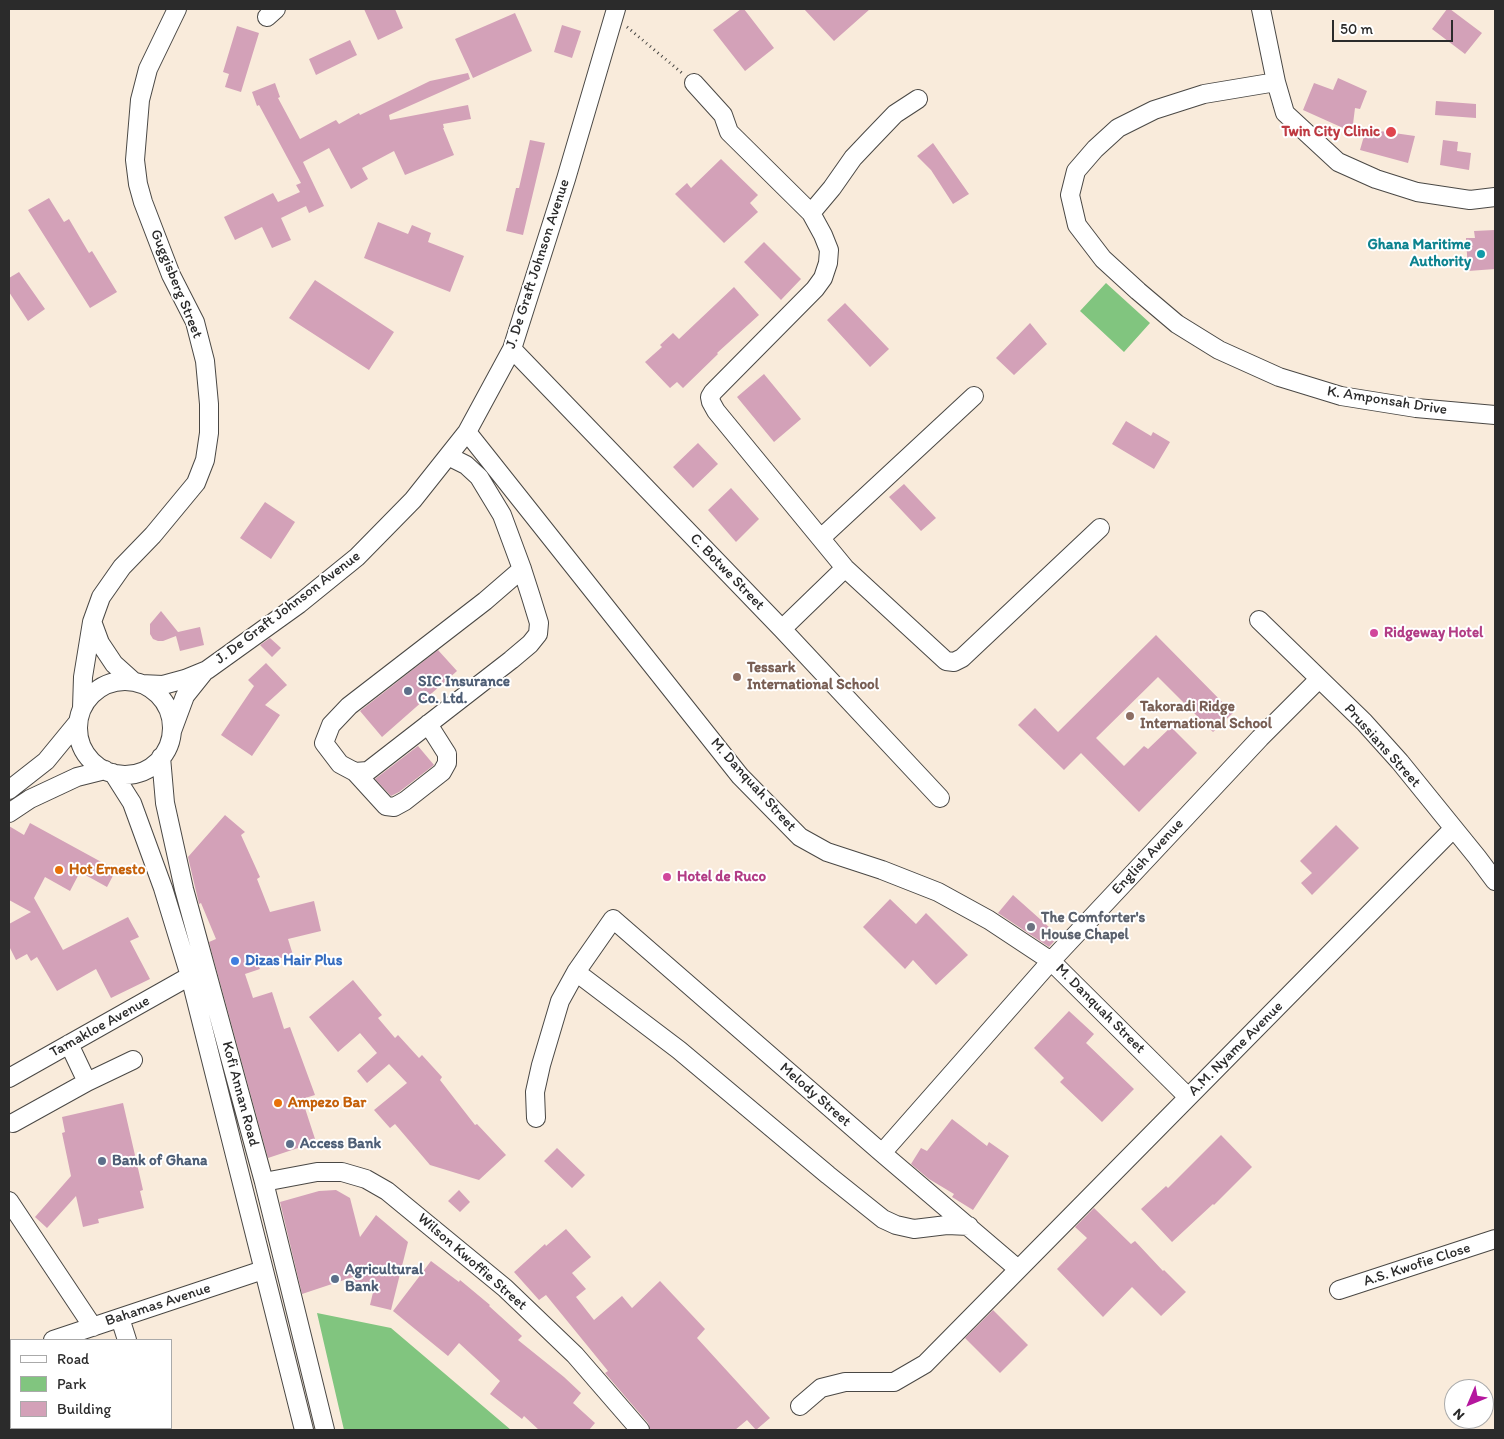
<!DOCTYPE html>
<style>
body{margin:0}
#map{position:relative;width:1504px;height:1439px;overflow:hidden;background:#f9ebdb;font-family:Itim,sans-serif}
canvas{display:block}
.frame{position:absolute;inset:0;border:10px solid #2b2b2b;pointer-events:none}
.legend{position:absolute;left:10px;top:1339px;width:162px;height:90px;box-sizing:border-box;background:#fff;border:1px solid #aaa;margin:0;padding:6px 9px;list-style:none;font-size:15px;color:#2b2b2b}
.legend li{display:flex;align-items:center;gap:10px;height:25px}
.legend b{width:25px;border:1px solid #aaa}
.north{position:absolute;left:1444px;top:1379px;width:50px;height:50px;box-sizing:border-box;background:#fff;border:1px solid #aaa;border-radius:50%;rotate:225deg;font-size:14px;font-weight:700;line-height:20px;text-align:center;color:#2b2b2b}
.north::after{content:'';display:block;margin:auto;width:18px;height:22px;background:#b5179e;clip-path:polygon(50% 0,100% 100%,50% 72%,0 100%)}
.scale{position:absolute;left:1332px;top:20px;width:121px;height:22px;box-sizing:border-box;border:2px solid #2b2b2b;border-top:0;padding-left:6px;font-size:15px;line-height:18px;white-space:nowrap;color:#2b2b2b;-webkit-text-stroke:4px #fff;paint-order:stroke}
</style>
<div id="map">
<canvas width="1504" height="1439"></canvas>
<div class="frame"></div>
<ul class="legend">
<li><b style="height:6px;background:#fff"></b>Road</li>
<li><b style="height:14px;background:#81c57f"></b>Park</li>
<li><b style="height:14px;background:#d3a1b8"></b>Building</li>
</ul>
<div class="north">N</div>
<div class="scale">50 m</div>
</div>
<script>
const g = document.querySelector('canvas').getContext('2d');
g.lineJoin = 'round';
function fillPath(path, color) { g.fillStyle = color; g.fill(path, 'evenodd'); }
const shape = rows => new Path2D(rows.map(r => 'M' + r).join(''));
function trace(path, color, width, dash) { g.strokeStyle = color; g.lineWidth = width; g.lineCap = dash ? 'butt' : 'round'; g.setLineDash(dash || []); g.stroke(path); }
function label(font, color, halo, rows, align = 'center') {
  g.font = font + ' Itim,sans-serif'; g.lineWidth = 4; g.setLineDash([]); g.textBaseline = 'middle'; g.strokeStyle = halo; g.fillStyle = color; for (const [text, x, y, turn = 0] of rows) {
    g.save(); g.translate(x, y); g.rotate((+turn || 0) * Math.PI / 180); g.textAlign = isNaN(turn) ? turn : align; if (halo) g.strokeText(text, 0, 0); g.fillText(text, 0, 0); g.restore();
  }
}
const green = shape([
 [1106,283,1150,323,1124,352,1080,311],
 [317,1313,391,1328,511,1430,344,1430]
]);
const building = shape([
 [364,9,395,9,403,28,378,40],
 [741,9,744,9,774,48,745,71,713,30],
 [804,9,870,9,834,41],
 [1447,9,1450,9,1482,33,1465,54,1432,29],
 [515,13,532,51,473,78,455,39],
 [562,25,581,31,572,58,554,52],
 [237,26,259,33,241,92,225,87,229,74,223,72],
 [350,40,357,55,316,75,309,59],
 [468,73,470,79,389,115,390,120,468,105,471,119,443,124,444,128,443,128,454,155,405,175,394,151,362,168,368,179,351,189,329,148,303,162,324,206,309,213,306,206,281,218,291,240,272,248,262,227,235,240,224,217,273,193,278,202,300,192,296,185,301,183,259,105,257,106,252,92,275,83,280,97,278,98,300,139,336,120,339,124,359,113,360,115,430,81],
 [1338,78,1367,91,1360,109,1355,108,1352,132,1303,110,1314,83,1333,90],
 [1436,101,1476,104,1476,118,1435,115],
 [1366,129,1415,136,1408,163,1360,150],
 [530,140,545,143,523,235,506,231,516,188,519,188],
 [1443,140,1458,142,1457,151,1471,153,1469,170,1440,165],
 [933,143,969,194,953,204,931,170,917,156],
 [721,159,758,195,750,203,758,212,724,243,675,194,687,183,691,188],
 [49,198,64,222,69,219,89,253,92,251,117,292,90,308,28,210],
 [378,222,408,234,412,225,431,233,428,242,464,256,450,292,364,258],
 [1495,230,1495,269,1468,271,1466,238,1475,238,1474,231],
 [764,242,801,279,781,300,744,262],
 [19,272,45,309,28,321,9,292,9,278],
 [315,280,394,332,369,370,289,318],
 [734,287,759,315,717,353,718,354,683,388,677,382,670,388,645,362,662,347,660,345,673,333,679,339],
 [845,303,889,349,870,367,827,320],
 [1030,323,1047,344,1014,375,996,358],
 [764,374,801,419,774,442,737,397],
 [1126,421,1151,436,1153,432,1170,442,1154,469,1112,444],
 [698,443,718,464,693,488,673,467],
 [904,484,936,518,921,531,889,497],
 [731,488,759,519,736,542,708,510],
 [265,502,295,522,271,559,240,538],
 [161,611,178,632,200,627,204,645,180,651,176,636,163,641,158,641,153,639,150,634,150,624],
 [1156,635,1233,713,1213,732,1158,677,1096,738,1124,766,1144,746,1148,749,1171,727,1197,753,1139,812,1081,753,1064,770,1018,725,1035,708,1058,732],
 [270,638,281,648,272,657,260,645],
 [438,650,457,671,382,737,360,711],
 [266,663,287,685,265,705,280,715,252,756,221,735,254,686,248,680],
 [418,746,434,765,399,792,391,796,375,779],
 [225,815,245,832,241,835,260,877,257,879,270,912,314,901,321,931,288,939,293,955,258,964,260,969,245,974,253,998,272,992,284,1029,290,1027,315,1095,302,1099,316,1142,268,1158,209,942,216,939,201,903,199,904,188,857],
 [30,823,116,870,107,887,80,872,70,891,45,877,34,898,63,950,128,917,139,937,130,941,150,979,111,998,96,969,57,991,37,957,31,961,27,954,16,960,9,946,9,924,31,912,9,900,9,826,24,835],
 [1336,825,1359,848,1312,895,1301,883,1312,873,1300,861],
 [1013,895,1059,936,1049,947,998,913],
 [890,899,916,924,926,913,968,955,936,985,913,960,905,969,863,927],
 [353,980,382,1015,378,1018,395,1038,398,1035,419,1058,422,1055,442,1077,440,1080,475,1125,477,1124,506,1155,479,1180,430,1165,395,1124,390,1128,374,1110,407,1083,389,1064,367,1083,357,1071,377,1053,360,1033,338,1052,309,1017],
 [1069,1011,1094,1034,1086,1043,1134,1089,1102,1122,1060,1082,1064,1078,1034,1048],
 [123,1103,143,1190,140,1191,144,1208,98,1219,99,1223,83,1227,76,1196,47,1228,35,1217,71,1176,62,1133,65,1132,62,1117],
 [952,1119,987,1146,989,1142,1009,1156,973,1210,952,1197,954,1194,929,1179,911,1164,921,1148,927,1151],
 [1221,1135,1252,1167,1214,1205,1213,1204,1172,1242,1141,1209,1166,1186,1168,1188],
 [557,1148,585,1175,572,1188,544,1161],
 [336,1190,350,1198,360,1237,376,1215,408,1242,391,1310,370,1305,375,1284,356,1288,353,1277,302,1294,280,1202,319,1191],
 [459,1190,470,1202,460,1212,448,1201],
 [1094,1208,1131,1244,1135,1241,1163,1271,1164,1270,1186,1292,1161,1316,1132,1287,1103,1317,1057,1269,1087,1238,1075,1227],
 [566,1229,591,1257,572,1273,586,1289,576,1297,594,1320,622,1296,632,1308,660,1281,705,1329,697,1338,770,1418,756,1430,747,1420,735,1430,650,1430,648,1423,605,1373,608,1371,546,1295,539,1300,514,1272,545,1244,546,1246],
 [431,1261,459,1282,460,1280,490,1305,489,1306,522,1336,518,1340,564,1377,581,1393,573,1403,595,1423,589,1430,539,1430,524,1416,522,1419,490,1394,500,1381,459,1343,448,1356,393,1311],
 [993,1310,1028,1345,1000,1373,965,1338]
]);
const path = shape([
 [627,27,682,73]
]);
const minor = shape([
 [1261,9,1276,82,1285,113,1338,162,1376,179,1417,192,1470,200,1495,197],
 [267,17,276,9],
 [1276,82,1204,94,1154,110,1118,128,1095,149,1076,171,1070,195,1077,225,1103,259,1138,291,1177,324,1219,350,1279,377,1341,396,1416,408,1495,415],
 [694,83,723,115,729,132,811,213,823,235,829,250,828,263,823,278,815,289,713,392,710,397,711,402,716,411,845,568,946,661,954,662,962,658,1100,528],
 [811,213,832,188,853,158,871,139,895,114,918,99],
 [512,349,782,629,940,798],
 [467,432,740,776,800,837,827,852,882,870,938,892,989,920,1051,961,1188,1097],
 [448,456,466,465,479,477,502,515,522,569,531,597,539,623,538,634,530,644,511,660,368,771,355,772,340,764,324,743,331,725,349,706,485,601,522,569],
 [821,538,974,396],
 [1259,620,1364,722,1400,762,1477,857,1495,881],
 [93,624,100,643,114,664,134,682],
 [782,629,845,568],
 '78 728a47 47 0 1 1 94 0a47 47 0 1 1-94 0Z',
 [141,684,163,685,185,679,207,670,299,604,357,557,413,500,467,432,512,349,566,179,616,9],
 [82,708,83,677,92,622,101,597,122,567,153,535,196,483,205,460,209,433,209,404,205,361,195,322,171,275,143,202,138,184,135,160,140,100,148,69,177,9],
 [172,731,185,696,205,671],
 [161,757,165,803,184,889,264,1182,325,1430],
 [355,772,386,806,394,807,405,801,442,772,447,763,447,754,428,724],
 [113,773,132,803,163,888,190,976,304,1430],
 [9,790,46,761,78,722],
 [9,813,30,799,77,777,105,770],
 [576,972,679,1050,828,1175,883,1219,896,1225,914,1229,947,1225,969,1226],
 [9,1078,190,976],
 [87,1082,133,1060],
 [536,1118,535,1092,541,1065,560,1001,576,972,613,919,882,1153,1018,1269],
 [13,1123,87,1082,69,1044],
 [882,1153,1051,961,1260,738,1319,679],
 [264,1182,317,1172,342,1172,366,1179,387,1191,505,1288,575,1355,640,1430],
 [9,1201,93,1327],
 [1339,1290,1495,1239],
 [120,1318,127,1340],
 [53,1340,263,1270],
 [9,1355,11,1355],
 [800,1406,821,1388,845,1382,894,1382,925,1364,1453,829],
 [154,1428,155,1430]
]);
const markers = [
 [1391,132,6,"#e0444e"],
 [1481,254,5,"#0f9aa8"],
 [1374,633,5,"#d1479c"],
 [737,677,5,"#8d6e63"],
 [408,691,5,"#5c6f8a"],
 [1130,716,5,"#8d6e63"],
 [59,870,5,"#e8710a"],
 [667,877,5,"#d1479c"],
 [1031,927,5,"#6b7280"],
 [235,961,5,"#3f7fe0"],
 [278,1103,5,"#e8710a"],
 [290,1144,5,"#5c6f8a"],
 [102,1161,5,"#5c6f8a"],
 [335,1279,5,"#5c6f8a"]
];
const healthNames = [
 ["Twin City Clinic",1380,132]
];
const cultureNames = [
 ["Ghana Maritime",1471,245],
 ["Authority",1471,262]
];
const streetNames = [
 ["J. De Graft Johnson Avenue",538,264,-72],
 ["Guggisberg Street",176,284,68],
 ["K. Amponsah Drive",1387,401,9],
 ["C. Botwe Street",727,572,46],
 ["J. De Graft Johnson Avenue",288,608,-37],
 ["Prussians Street",1382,746,48],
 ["M. Danquah Street",753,785,48],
 ["English Avenue",1148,857,-47],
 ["M. Danquah Street",1100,1009,45],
 ["Tamakloe Avenue",100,1027,-29],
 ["A.M. Nyame Avenue",1236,1049,-45],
 ["Kofi Annan Road",240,1094,75],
 ["Melody Street",815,1095,41],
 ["Wilson Kwoffie Street",472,1262,41],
 ["A.S. Kwofie Close",1417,1265,-18],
 ["Bahamas Avenue",158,1305,-18]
];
const hotelNames = [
 ["Ridgeway Hotel",1384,633],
 ["Hotel de Ruco",677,877]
];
const educationNames = [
 ["Tessark",747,668],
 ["International School",747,685],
 ["Takoradi Ridge",1140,707],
 ["International School",1140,724]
];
const serviceNames = [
 ["SIC Insurance",418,682],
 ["Co. Ltd.",418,699],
 ["Access Bank",300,1144],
 ["Bank of Ghana",112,1161],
 ["Agricultural",345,1270],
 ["Bank",345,1287]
];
const foodNames = [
 ["Hot Ernesto",69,870],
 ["Ampezo Bar",288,1103]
];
const worshipNames = [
 ["The Comforter's",1041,918],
 ["House Chapel",1041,935]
];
const shopNames = [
 ["Dizas Hair Plus",245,961]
];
fillPath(green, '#81c57f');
fillPath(building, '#d3a1b8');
trace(minor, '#4a4845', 20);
trace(path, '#4a4845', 3, [1, 4]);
trace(minor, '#fff', 18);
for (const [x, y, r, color] of markers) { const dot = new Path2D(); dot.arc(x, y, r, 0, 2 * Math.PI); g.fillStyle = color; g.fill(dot); trace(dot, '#fff', 2); }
label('bold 15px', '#be3a42', '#fff', healthNames, 'right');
label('bold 15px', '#0d838f', '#fff', cultureNames, 'right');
label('15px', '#2b2b2b', '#fff', streetNames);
label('bold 15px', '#b23c85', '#fff', hotelNames, 'left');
label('bold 15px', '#785e54', '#fff', educationNames, 'left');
label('bold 15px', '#4e5e75', '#fff', serviceNames, 'left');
label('bold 15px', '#c56008', '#fff', foodNames, 'left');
label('bold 15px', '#5b616d', '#fff', worshipNames, 'left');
label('bold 15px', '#366cbe', '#fff', shopNames, 'left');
</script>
